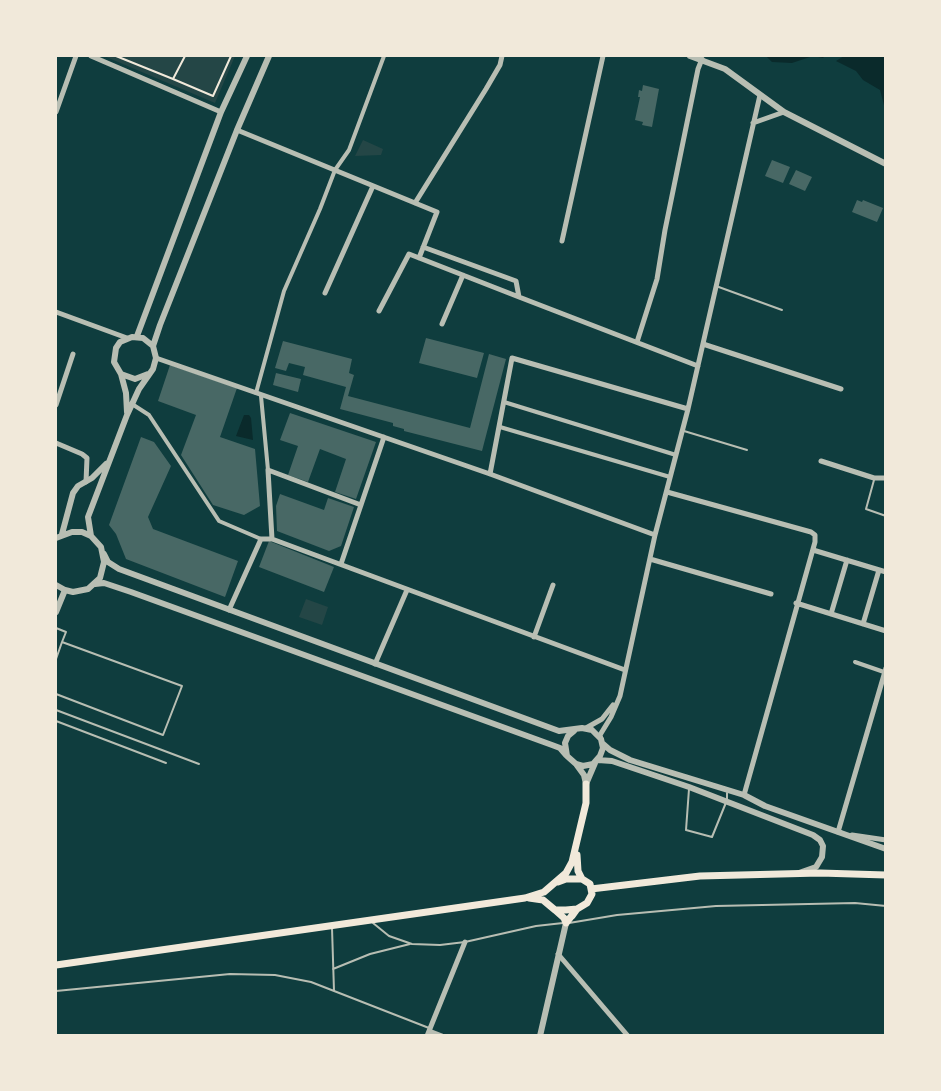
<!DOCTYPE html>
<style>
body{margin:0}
#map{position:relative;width:941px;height:1091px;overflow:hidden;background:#0f3d3e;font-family:Helvetica,sans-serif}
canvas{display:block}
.frame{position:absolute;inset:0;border:57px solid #f1e9da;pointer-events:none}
</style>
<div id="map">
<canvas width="941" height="1091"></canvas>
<div class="frame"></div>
</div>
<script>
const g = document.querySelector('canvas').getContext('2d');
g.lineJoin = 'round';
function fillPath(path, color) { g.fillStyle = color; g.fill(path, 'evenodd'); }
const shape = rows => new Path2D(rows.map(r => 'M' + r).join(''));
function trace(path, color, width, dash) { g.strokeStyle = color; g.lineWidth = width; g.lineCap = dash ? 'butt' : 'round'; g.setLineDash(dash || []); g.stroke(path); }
const green = shape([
 [104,56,235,56,215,103],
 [363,140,383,149,381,155,355,156],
 [306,599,328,607,322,625,299,617]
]);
const water = shape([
 [766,56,825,56,823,58,813,56,792,63,772,62],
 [844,56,885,56,885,109,880,90,863,80,856,71,836,61],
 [244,415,249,415,251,418,253,440,236,436]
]);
const building = shape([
 [643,85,659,89,652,127,642,125,643,122,635,120,640,97,638,97,639,90,642,91],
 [772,160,790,167,783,183,765,176],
 [796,170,812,177,805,191,789,184],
 [857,200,862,202,863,200,883,208,877,222,852,212],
 [426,338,484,353,477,378,419,363],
 [283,341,352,359,349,373,354,375,348,396,470,428,489,354,506,359,482,451,404,431,404,429,393,426,393,423,340,409,346,387,303,375,305,367,289,363,286,371,275,368],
 [170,365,237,388,220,437,255,449,260,506,244,515,213,505,181,455,196,415,158,401],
 [276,373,301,379,298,392,273,385],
 [290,413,376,442,356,499,335,492,346,459,320,449,308,482,288,475,298,446,280,440],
 [141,437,154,442,171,466,148,517,153,529,238,561,225,597,126,559,116,534,109,525],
 [280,494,324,510,328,498,354,507,341,546,329,551,277,531,276,506],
 [269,541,334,567,324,592,259,567]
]);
const path = shape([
 [116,56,173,79],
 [185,56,173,79,213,96,231,56]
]);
const service = shape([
 [716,286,782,310],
 [684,431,747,450],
 [874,480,866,509,886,516],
 [56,628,66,632,62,642,182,686,163,735,56,694],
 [56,659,62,642],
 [56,710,199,764],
 [56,721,166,763],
 [689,789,686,830,712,837,727,800,727,793],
 [373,923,389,936,412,944,440,945,465,942,536,926,563,923],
 [569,923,617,915,716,906,855,903,886,906],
 [332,928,334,991],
 [333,969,370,954,410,944],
 [56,991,230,974,275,975,311,982,429,1028]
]);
const pedestrian = shape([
 [256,393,284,291,320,209,335,170,349,150,384,56],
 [261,396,268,470],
 [504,402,676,455],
 [132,404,149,415,219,521,261,539],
 [500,427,670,477],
 [855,662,884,672]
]);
const minor = shape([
 [91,56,221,112],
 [56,112,76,56],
 [753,123,784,112],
 [237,130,437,212,419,258],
 [415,203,486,89,500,65,502,56],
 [562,241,603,56],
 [325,293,373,186],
 [519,297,698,366],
 [379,311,409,254,519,297,516,281,423,247],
 [56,312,127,338],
 [442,324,463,275],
 [637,342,657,279,665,230,698,69,702,59],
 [703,344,841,389],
 [156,358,490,474,655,535],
 [56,405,73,354],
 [56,443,82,454,87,458,86,482],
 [821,461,874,478,886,478],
 [490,474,512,358,688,409],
 [667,492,811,532,815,535,815,542,744,795],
 [272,539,268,470,361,505],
 [813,550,886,572],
 [650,559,771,594],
 [341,564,384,437],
 [796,603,886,631],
 [229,610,261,539,272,539,625,670],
 [831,614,847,560],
 [863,624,879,570],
 [534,637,553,585],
 [375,664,407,590],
 [586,728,602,719,613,705],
 [601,739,600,735,611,717,620,696,655,535,688,409,760,95],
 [840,832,838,832,886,668],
 [852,835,886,840],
 [558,954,628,1036],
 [429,1031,442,1036],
 [427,1036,465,942]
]);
const tertiary = shape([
 [690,56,725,69,784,112,886,164],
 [137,336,221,112,247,56],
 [153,346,160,325,237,130,269,56],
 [121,374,126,393,127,412],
 [62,534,73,493,78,486,92,478,106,464],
 [91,536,88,517,127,415,139,389,153,369,156,358,153,346,143,338,132,337,120,342,116,348,114,362,121,374,135,379,148,374],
 [56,538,72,532,82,532,91,536,101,547,104,562,100,578,88,589,73,592,65,590,56,585],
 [104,554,108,562,119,569,559,731,582,728,592,730,601,739,603,748,600,756,593,764,583,766,576,764,567,756,565,743,568,736,574,731],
 [95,584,104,583,131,592,552,745,560,748,566,755],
 [56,612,65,590],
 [602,743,610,750,630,760,744,795,765,806,886,849],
 [598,760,612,761,689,787,813,835,820,840,823,846,822,857,816,867,799,873],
 [576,764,584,775,586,784],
 [586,784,595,763],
 [540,1036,566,923]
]);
const secondary = shape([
 [577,855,578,871,582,879],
 [591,889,700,876,820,873,886,875],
 [529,898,543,900,555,910,566,910,577,909,587,903,592,894,590,884,582,879,566,879,558,882],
 [555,910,564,918,566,923,577,909,572,916],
 [56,965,525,898,544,892,566,873,572,862,586,803,586,784]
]);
fillPath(green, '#244646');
fillPath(water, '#0a2a2b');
fillPath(building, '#486865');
trace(path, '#f1e9da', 2);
trace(service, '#b8beb3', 2);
trace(pedestrian, '#b8beb3', 4);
trace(minor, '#b8beb3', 5);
trace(tertiary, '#b8beb3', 6);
trace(secondary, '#f1e9da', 7);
</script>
